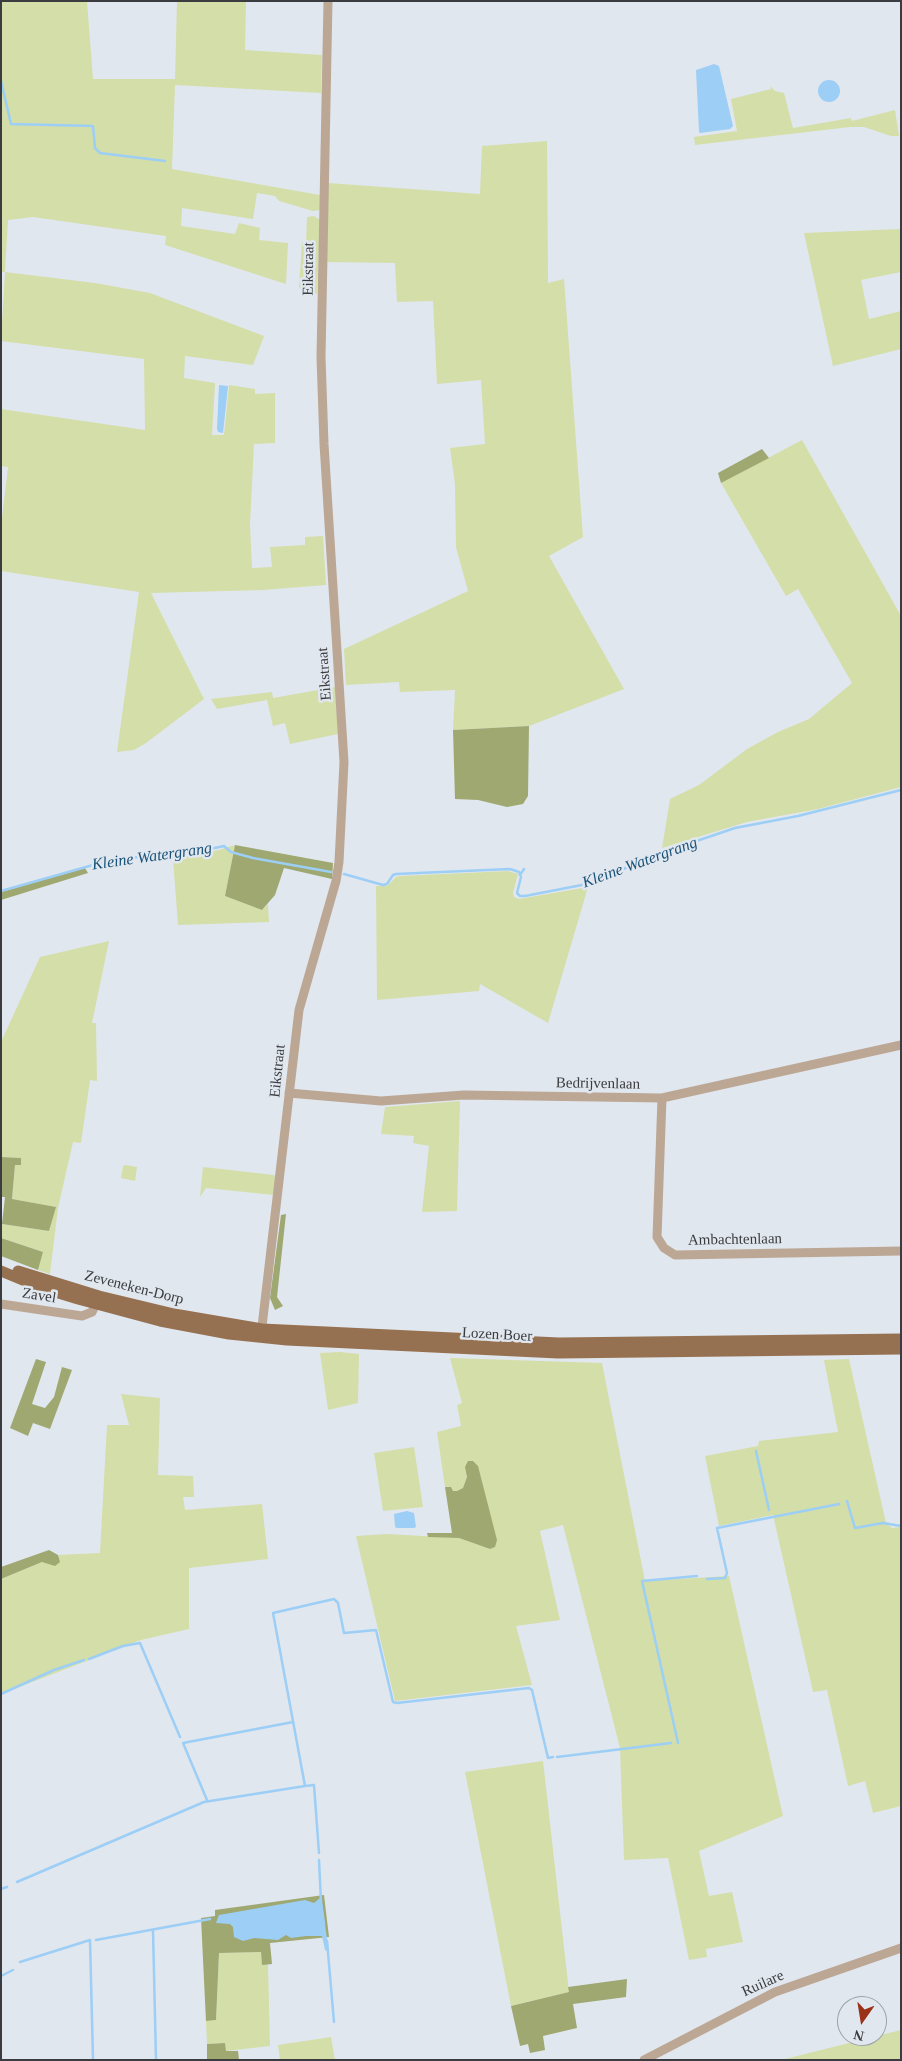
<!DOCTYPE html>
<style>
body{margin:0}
#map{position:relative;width:902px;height:2061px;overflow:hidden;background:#e1e7ef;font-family:Georgia,serif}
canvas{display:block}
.frame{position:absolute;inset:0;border:2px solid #3a3c3f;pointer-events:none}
.north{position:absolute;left:837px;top:1996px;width:50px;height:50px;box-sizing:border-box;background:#e1e7ef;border:1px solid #9ea3a9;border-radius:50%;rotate:193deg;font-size:14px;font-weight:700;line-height:20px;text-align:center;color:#3a3c3f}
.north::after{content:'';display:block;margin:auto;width:18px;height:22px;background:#9a3217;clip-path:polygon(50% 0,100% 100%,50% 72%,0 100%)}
</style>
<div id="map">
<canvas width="902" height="2061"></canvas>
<div class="frame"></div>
<div class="north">N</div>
</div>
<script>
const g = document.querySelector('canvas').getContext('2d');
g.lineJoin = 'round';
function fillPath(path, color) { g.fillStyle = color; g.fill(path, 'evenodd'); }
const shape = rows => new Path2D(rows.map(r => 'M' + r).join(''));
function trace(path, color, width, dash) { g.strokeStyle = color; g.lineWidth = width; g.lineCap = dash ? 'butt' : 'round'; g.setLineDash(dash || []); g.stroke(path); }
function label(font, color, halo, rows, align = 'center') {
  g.font = font + ' Georgia,serif'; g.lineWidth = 5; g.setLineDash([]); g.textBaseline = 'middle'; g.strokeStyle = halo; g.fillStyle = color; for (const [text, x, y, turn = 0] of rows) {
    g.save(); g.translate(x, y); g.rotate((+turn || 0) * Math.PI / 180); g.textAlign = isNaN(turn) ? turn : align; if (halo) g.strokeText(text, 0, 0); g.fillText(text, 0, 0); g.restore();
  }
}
const green = shape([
 [1,1,87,1,93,79,175,79,177,1,246,1,245,50,322,55,321,93,175,85,172,169,320,195,320,210,313,211,279,201,275,196,257,193,253,219,182,208,181,226,235,234,239,223,260,228,259,240,288,243,286,284,165,245,166,236,33,217,8,220,5,272,95,283,150,293,264,336,253,365,185,356,184,378,215,383,212,435,224,435,229,385,255,389,255,394,275,393,275,443,254,444,250,525,252,568,272,567,270,547,305,545,305,537,323,536,326,585,263,590,151,593,204,699,146,743,134,750,117,752,139,592,1,571,1,527,8,467,1,466,1,409,145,430,144,359,1,341,5,272,1,272],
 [770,86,775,91,784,93,793,128,851,118,852,121,895,110,899,136,891,136,864,127,850,127,695,145,694,137,737,131,731,99,771,89],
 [547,141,548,283,564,279,583,537,549,556,624,689,529,726,453,730,455,690,400,692,399,682,346,685,344,649,468,591,456,547,455,484,450,448,485,444,481,380,437,384,433,301,397,302,395,263,326,262,328,183,480,194,482,146],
 [314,216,320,220,317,294,299,288,302,242,306,242,307,217],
 [901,229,901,272,861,280,869,319,901,311,901,349,833,366,804,233],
 [802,440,901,616,901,787,818,809,747,822,662,848,670,799,699,785,747,749,778,732,809,719,852,683,798,589,786,596,721,483],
 [335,687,338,734,290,744,285,723,273,726,267,700,217,709,211,699,272,692,273,698],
 [235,845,225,896,262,910,268,904,269,922,178,925,173,859,219,850],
 [508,871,518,874,513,893,514,897,519,899,588,887,548,1023,480,984,479,991,377,1000,376,886,387,886,396,877,400,876],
 [109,941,92,1023,96,1023,97,1081,90,1080,81,1143,73,1142,58,1208,50,1274,38,1270,43,1252,1,1238,1,1224,49,1231,55,1207,12,1199,15,1165,21,1158,1,1157,1,1042,40,957],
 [460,1101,457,1211,422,1212,429,1146,413,1143,414,1136,381,1134,385,1107],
 [125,1165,137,1167,135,1181,121,1178,123,1166],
 [203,1167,274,1175,276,1180,274,1195,206,1188,200,1197],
 [340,1352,359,1354,358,1403,328,1410,320,1353],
 [450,1358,602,1363,645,1581,729,1576,783,1816,699,1851,709,1896,732,1892,743,1942,706,1949,707,1957,689,1960,668,1858,624,1860,620,1748,563,1525,540,1531,560,1620,516,1626,532,1685,395,1701,356,1536,387,1534,459,1538,490,1549,495,1547,465,1467,467,1477,463,1488,457,1491,453,1491,451,1487,445,1487,437,1432,461,1426,457,1405,462,1403],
 [849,1359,886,1523,892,1528,901,1527,901,1806,873,1813,865,1781,848,1786,827,1690,813,1692,773,1515,719,1526,705,1456,758,1446,759,1441,838,1432,824,1360],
 [121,1394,160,1398,158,1475,193,1476,194,1497,183,1497,185,1510,262,1504,268,1559,189,1568,189,1629,141,1640,1,1694,1,1579,42,1562,60,1562,58,1555,100,1553,107,1425,129,1425],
 [414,1447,423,1507,383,1511,374,1453],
 [543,1761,569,1992,511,2006,465,1772],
 [261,1952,262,1964,268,1964,270,2046,226,2051,225,2043,207,2044,206,2021,216,2020,219,1953],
 [901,2030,901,2060,785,2060,785,2059],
 [331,2037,335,2060,280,2060,278,2045]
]);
const forest = shape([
 [762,449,769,458,721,483,718,473],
 [529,726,528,796,523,804,507,807,478,800,455,799,453,730],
 [235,845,333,863,332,879,284,868,275,895,262,910,225,896],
 [85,868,88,873,1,900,1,892],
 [1,1157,21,1158,21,1165,15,1165,12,1199,56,1207,49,1231,2,1224,5,1197,1,1197],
 [286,1214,277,1297,283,1306,275,1310,270,1298,281,1215],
 [1,1238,43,1252,38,1270,1,1256],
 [36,1359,46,1362,32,1404,45,1408,54,1397,62,1367,72,1370,50,1429,33,1423,28,1436,10,1428],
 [468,1461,473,1461,478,1466,497,1540,495,1547,490,1549,459,1538,428,1537,427,1533,452,1533,445,1487,451,1487,453,1491,457,1491,463,1488,467,1477,465,1467],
 [49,1550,58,1555,60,1562,55,1566,42,1562,1,1579,1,1567],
 [324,1895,329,1937,270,1943,272,1964,262,1965,261,1952,219,1953,216,2020,206,2021,201,1918,215,1916,215,1910],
 [627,1979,626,1997,573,2004,577,2028,543,2036,545,2050,530,2053,528,2044,520,2046,511,2006,569,1992,568,1987],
 [225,2043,226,2051,238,2051,239,2060,207,2060,207,2044]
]);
const water = shape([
 [714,64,719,66,733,126,730,129,700,133,699,132,696,70],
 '818 91a11 11 0 1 1 22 0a11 11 0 1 1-22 0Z',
 [219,385,228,386,223,433,218,432,217,429],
 [407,1511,414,1513,416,1527,414,1528,396,1528,395,1526,394,1514],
 [321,1897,329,1952,325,1950,322,1936,306,1936,291,1938,286,1935,278,1940,254,1938,243,1941,234,1937,233,1927,230,1924,216,1923,219,1915,305,1900,314,1903]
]);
const stream = shape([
 [1,81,11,124,93,126,95,148,100,153,165,161],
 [344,874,383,885,387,884,393,875,396,874,510,869,519,872,521,877,517,893,520,896,525,896,587,884,664,852,735,828,798,816,901,790],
 [520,875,524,869],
 [1,891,93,865,138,857,172,857,224,846,231,852,253,858,331,872],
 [756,1451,769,1510],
 [847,1501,855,1528,883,1523,901,1526],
 [707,1579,725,1578,727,1573,717,1528,839,1504],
 [89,1659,123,1646,140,1643,180,1737],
 [1,1694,54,1670,84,1660],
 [678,1743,642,1581,697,1576],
 [557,1757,671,1743],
 [207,1800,183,1743,293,1722],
 [319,1853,314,1785,305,1786,273,1613,334,1599,338,1603,344,1633,376,1630,393,1702,397,1703,529,1688,532,1690,548,1758,553,1757],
 [319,1860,321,1902,324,1925],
 [17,1882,204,1802,305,1786],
 [1,1889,7,1887],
 [153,1930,156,2060],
 [96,1940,210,1919],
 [327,1941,334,2022],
 [20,1962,90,1940,93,2060],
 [1,1976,13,1970]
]);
const minor = shape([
 [289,1093,381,1101,464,1095,662,1098,901,1045],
 [662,1098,657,1237,664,1248,675,1255,901,1251],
 [1,1304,82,1316,92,1312,98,1299],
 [261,1335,299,1010,336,881,339,862,344,762,324,444,321,357,328,1],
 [644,2060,775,1992,901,1948]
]);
const major = shape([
 [1,1271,42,1288,78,1299,160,1321,229,1334,287,1340,558,1353,901,1349],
 [18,1271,99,1296,174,1314,262,1329,559,1343,901,1339]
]);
const streetNames = [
 ["Eikstraat",309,269,-89],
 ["Eikstraat",325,674,-94],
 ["Eikstraat",278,1071,-84],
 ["Bedrijvenlaan",598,1084,1],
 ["Ambachtenlaan",735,1240,-1],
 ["Zeveneken-Dorp",134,1288,14],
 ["Zavel",39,1296,9],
 ["Lozen Boer",497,1335,3],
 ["Ruilare",763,1984,-24]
];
const waterNames = [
 ["Kleine Watergrang",152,857,-8],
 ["Kleine Watergrang",640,863,-20]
];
fillPath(green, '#d4dea8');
fillPath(forest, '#9ea870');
fillPath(water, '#9ccef6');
trace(stream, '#9ccef6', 2.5);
trace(minor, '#bca795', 9);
trace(major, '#967151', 11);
label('15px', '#3a3c3f', '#e1e7ef', streetNames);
label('italic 16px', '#195278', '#e1e7ef', waterNames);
</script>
